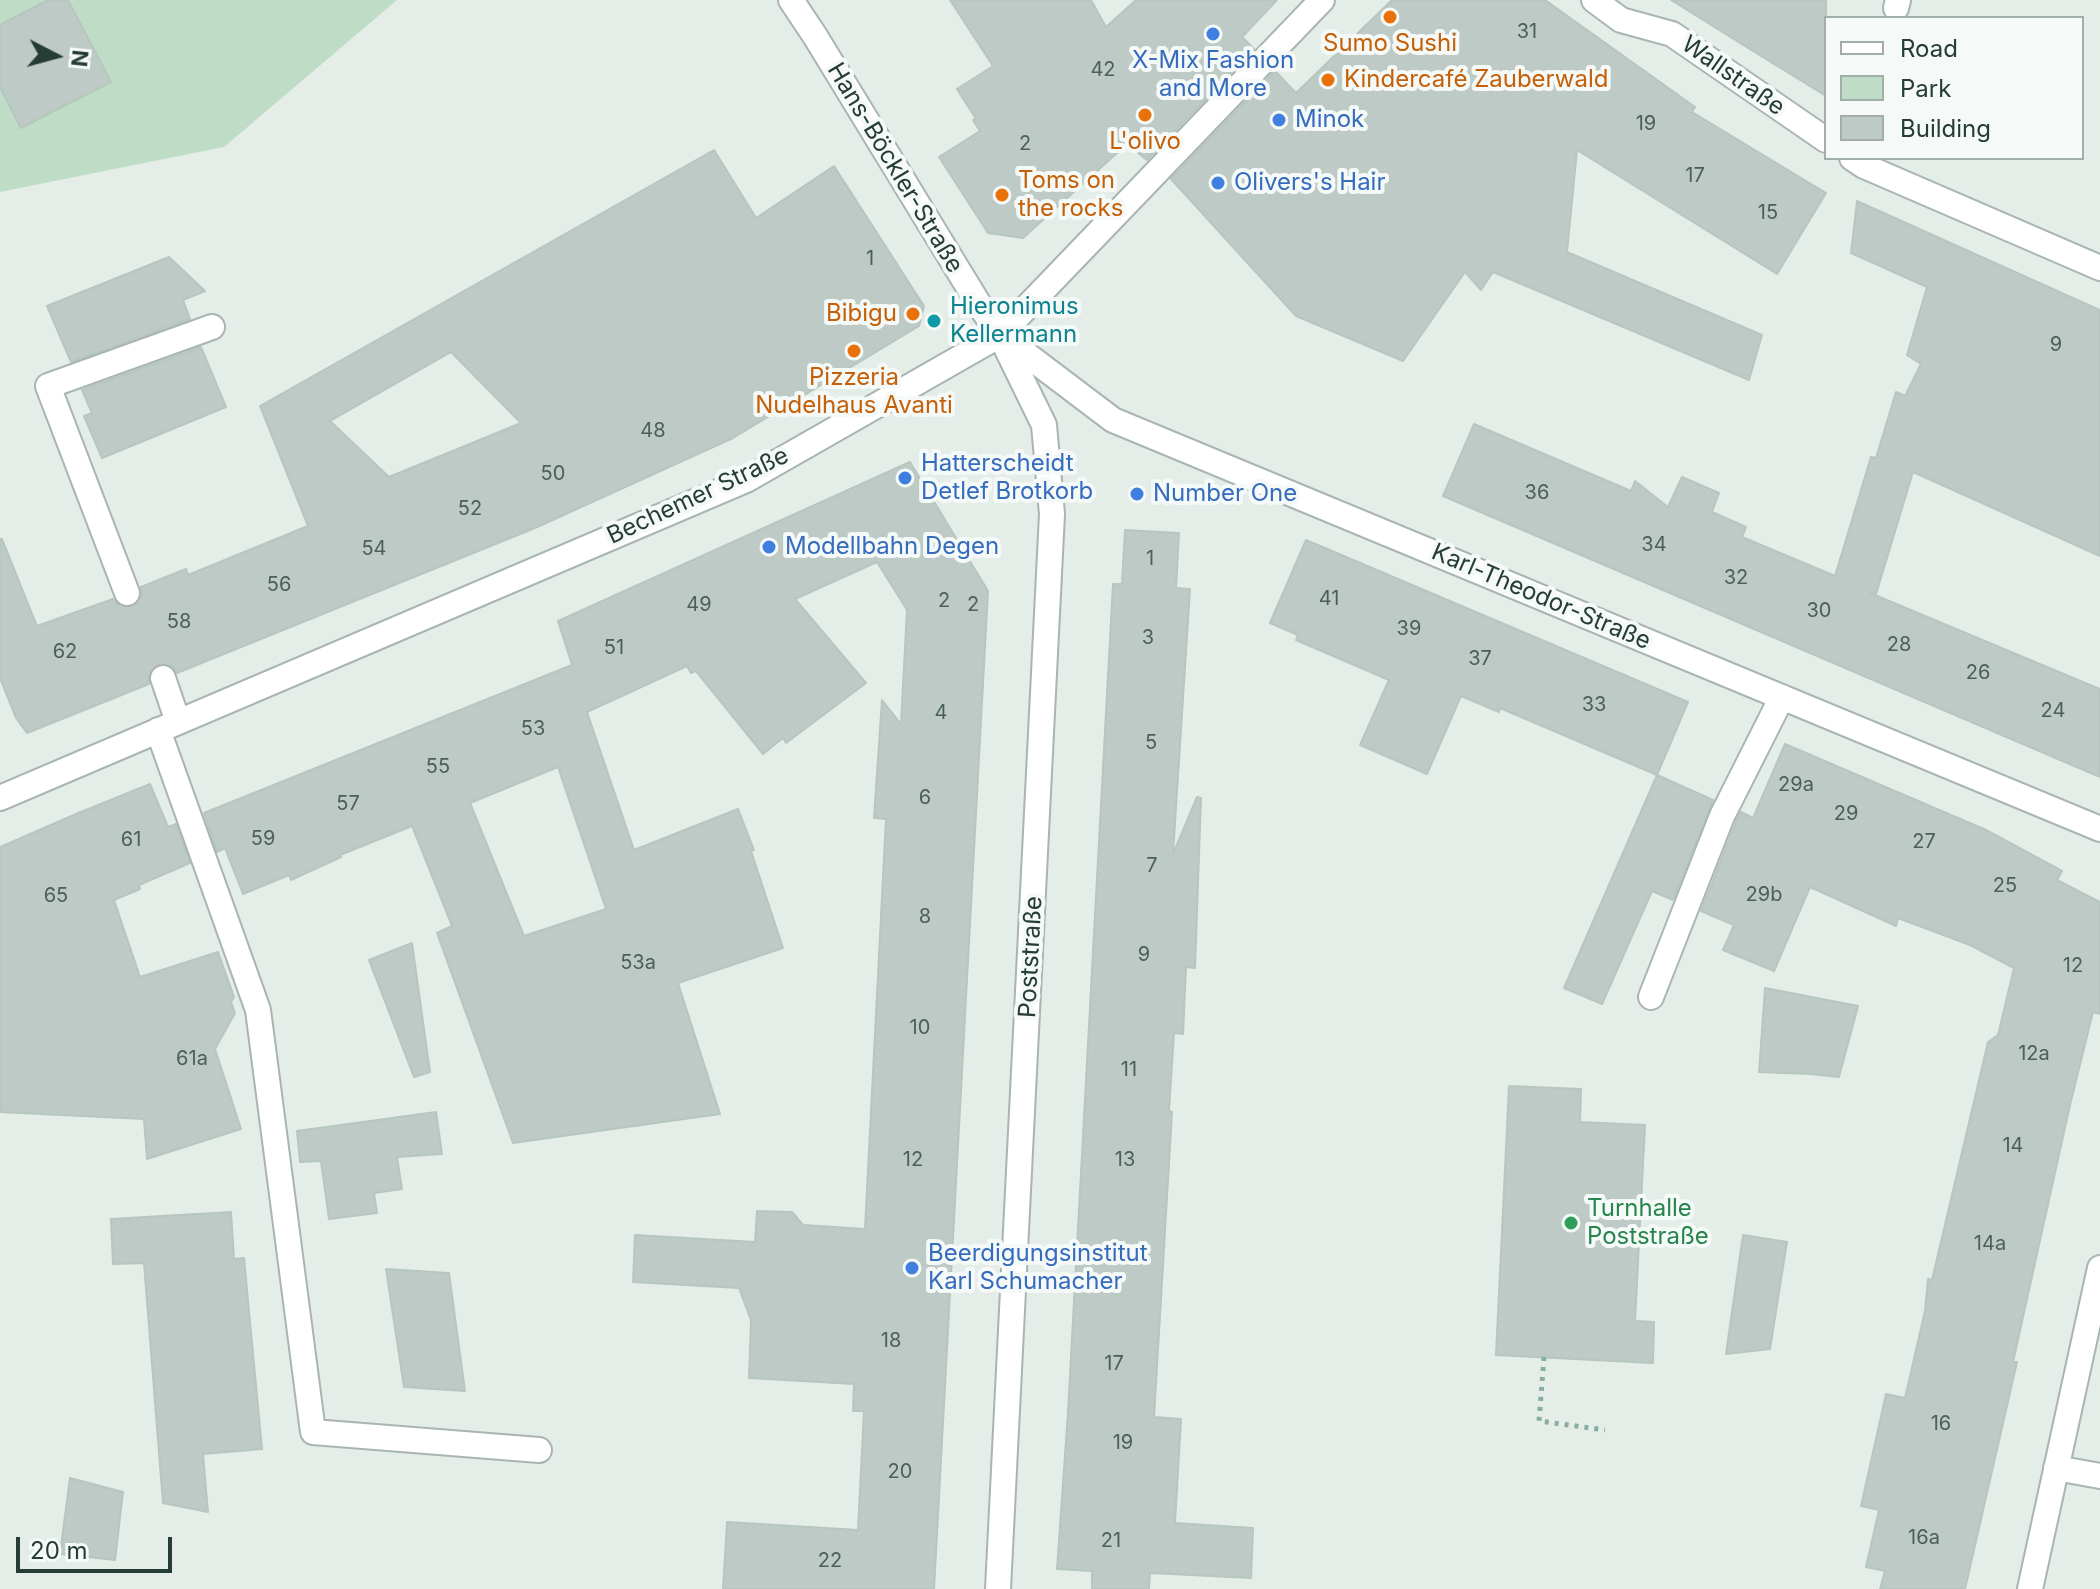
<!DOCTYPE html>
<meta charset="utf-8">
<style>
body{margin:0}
#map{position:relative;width:2100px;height:1589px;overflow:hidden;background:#e5ede9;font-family:Inter,sans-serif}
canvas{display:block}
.legend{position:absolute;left:1824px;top:16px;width:260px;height:144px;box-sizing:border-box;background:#f5f9f7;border:2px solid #a2aeaa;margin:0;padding:10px 14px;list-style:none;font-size:24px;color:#253d36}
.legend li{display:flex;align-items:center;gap:16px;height:40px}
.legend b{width:40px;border:2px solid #a2aeaa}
.north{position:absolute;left:16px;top:16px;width:80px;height:80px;-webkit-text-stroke:6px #f5f9f7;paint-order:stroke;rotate:96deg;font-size:22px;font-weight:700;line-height:32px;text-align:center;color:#253d36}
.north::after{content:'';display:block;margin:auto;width:28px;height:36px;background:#253d36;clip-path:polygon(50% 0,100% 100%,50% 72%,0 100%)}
.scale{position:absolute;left:16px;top:1537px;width:156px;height:36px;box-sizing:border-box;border:4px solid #253d36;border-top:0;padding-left:10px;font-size:24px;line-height:28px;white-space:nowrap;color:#253d36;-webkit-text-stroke:6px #f5f9f7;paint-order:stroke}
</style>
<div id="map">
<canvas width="2100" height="1589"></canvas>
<ul class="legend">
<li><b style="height:10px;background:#fff"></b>Road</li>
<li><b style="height:22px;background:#bfdcc6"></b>Park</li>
<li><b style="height:22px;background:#bdcac5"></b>Building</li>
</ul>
<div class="north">N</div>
<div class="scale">20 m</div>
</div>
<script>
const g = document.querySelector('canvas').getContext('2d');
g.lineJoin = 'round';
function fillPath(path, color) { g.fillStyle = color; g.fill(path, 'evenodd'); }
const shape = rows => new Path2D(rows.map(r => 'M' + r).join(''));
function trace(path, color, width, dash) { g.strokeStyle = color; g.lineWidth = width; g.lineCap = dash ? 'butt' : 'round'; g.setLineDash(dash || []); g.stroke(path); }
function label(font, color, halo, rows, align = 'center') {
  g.font = font + ' Inter,sans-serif'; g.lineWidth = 8; g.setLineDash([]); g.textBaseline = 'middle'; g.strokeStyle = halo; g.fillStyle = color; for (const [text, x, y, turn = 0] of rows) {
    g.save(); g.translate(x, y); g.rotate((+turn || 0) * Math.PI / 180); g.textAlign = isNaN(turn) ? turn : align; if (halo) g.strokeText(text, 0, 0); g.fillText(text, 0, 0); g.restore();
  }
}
const green = shape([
 [0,0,397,0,224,147,0,192]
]);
const building = shape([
 [48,0,68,0,111,82,21,128,0,87,0,25,48,0],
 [950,0,1091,0,1106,27,1136,0,1277,0,1242,37,1254,49,1147,160,1127,144,1023,238,988,233,939,157,980,131,973,120,976,119,957,89,993,66,950,0],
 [1392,0,1545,0,1695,107,1692,112,1826,193,1777,274,1577,150,1567,252,1762,335,1749,380,1493,272,1481,290,1465,272,1403,361,1296,316,1171,179,1275,71,1296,93,1392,0],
 [1671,0,1826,0,1826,96,1740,43,1671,0],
 [714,150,756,218,834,166,924,306,919,326,733,438,535,528,177,673,173,667,167,664,157,664,152,668,149,674,149,684,27,733,16,718,0,678,0,539,2,539,37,626,113,599,118,605,125,608,132,607,139,602,142,595,141,587,186,569,188,575,308,526,260,406,714,150],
 [451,352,521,423,389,477,330,421,451,352],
 [1857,201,2100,310,2100,556,1913,472,1876,594,1870,593,2100,689,2100,777,1443,496,1474,424,1631,491,1635,481,1668,507,1682,477,1719,493,1712,512,1746,527,1742,537,1835,576,1871,457,1876,458,1896,392,1905,396,1921,364,1907,355,1927,287,1851,253,1857,201],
 [169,257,205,291,183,300,190,319,71,362,47,306,169,257],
 [201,347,226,407,102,458,84,416,92,413,82,390,201,347],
 [910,462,988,591,934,1589,723,1589,727,1522,858,1530,864,1411,853,1411,854,1384,749,1378,751,1320,739,1288,633,1282,635,1235,755,1242,757,1211,792,1212,803,1225,865,1229,886,819,874,818,882,700,901,724,907,610,877,562,795,599,866,683,786,743,783,738,763,754,696,671,691,673,687,666,587,712,634,850,738,809,754,850,751,851,783,948,678,983,720,1114,513,1143,437,933,452,926,412,826,340,855,341,857,291,880,289,875,243,894,225,848,217,852,204,813,572,665,558,621,910,462],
 [558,767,606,909,524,936,470,803,558,767],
 [1125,530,1179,533,1176,588,1190,589,1173,854,1197,797,1201,798,1195,968,1186,967,1183,1034,1174,1033,1169,1111,1172,1112,1154,1417,1181,1419,1175,1523,1253,1528,1251,1578,1150,1573,1149,1589,1092,1589,1092,1571,1057,1569,1068,1412,1113,584,1122,584,1125,530],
 [1306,540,1688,702,1657,775,1500,708,1499,712,1461,696,1427,774,1360,745,1389,680,1296,640,1298,635,1270,623,1306,540],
 [1785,744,1986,830,2062,871,2057,880,2100,902,2100,1014,2093,1012,2070,1105,2013,1362,2017,1362,1965,1589,1880,1589,1885,1571,1866,1567,1879,1510,1861,1506,1886,1394,1905,1398,1925,1311,1928,1279,1932,1280,1988,1042,1998,1035,2014,968,1970,945,1898,918,1896,926,1810,887,1774,971,1723,950,1734,925,1701,911,1736,822,1741,812,1753,818,1785,744],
 [1657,775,1713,800,1673,900,1652,891,1602,1004,1564,988,1657,775],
 [150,784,168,827,176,824,190,863,139,885,140,889,114,900,140,977,218,952,234,997,231,1002,235,1013,215,1049,241,1129,147,1159,144,1119,0,1112,0,847,76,814,150,784],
 [412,943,430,1072,414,1077,369,960,412,943],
 [1765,988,1858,1006,1839,1077,1810,1074,1759,1072,1765,988],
 [1509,1086,1581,1089,1580,1122,1645,1125,1635,1321,1654,1322,1653,1363,1496,1355,1509,1086],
 [436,1112,442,1154,397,1157,402,1189,374,1193,377,1213,329,1219,321,1161,300,1162,297,1131,436,1112],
 [231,1212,234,1259,244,1258,262,1449,203,1454,208,1512,163,1503,144,1263,113,1264,111,1219,231,1212],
 [1743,1235,1787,1242,1770,1349,1726,1354,1743,1235],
 [386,1269,449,1273,465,1391,404,1387,386,1269],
 [70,1478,123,1492,115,1560,60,1554,70,1478]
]);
const minorTunnel = shape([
 [127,593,163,678]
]);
const path = shape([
 [1544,1357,1539,1421,1605,1430]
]);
const minor = shape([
 [791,0,815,36,980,306,1000,335,1044,425,1052,514,998,1589],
 [1594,0,1621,20,1672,34,1826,140],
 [1896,8,1898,0],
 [1852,158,1864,166,2100,268],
 [1006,339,1113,420,2100,829],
 [127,593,48,386,212,327],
 [163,678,178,722],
 [158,730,258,1010,313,1432,539,1450],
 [0,798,746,480,1000,335,1322,0],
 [1651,997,1722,816,1782,697],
 [2056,1468,2100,1476],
 [2030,1589,2100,1268]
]);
const markers = [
 [1390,17,8,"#e8710a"],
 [1213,34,8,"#3f7fe0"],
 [1328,80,8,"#e8710a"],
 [1145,115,8,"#e8710a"],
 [1279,120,8,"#3f7fe0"],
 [1218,183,8,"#3f7fe0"],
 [1002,195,8,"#e8710a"],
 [913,314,8,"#e8710a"],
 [934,321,8,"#0f9aa8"],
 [854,351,8,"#e8710a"],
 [905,478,8,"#3f7fe0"],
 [1137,494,8,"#3f7fe0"],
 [769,547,8,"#3f7fe0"],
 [1571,1223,8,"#2e9e5b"],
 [912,1268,8,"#3f7fe0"]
];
const numberNames = [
 ["31",1527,32],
 ["42",1103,70],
 ["19",1646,124],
 ["2",1025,144],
 ["17",1695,176],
 ["15",1768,213],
 ["1",870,259],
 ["9",2056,345],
 ["48",653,431],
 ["50",553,474],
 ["36",1537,493],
 ["52",470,509],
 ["34",1654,545],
 ["54",374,549],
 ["1",1150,559],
 ["32",1736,578],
 ["56",279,585],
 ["41",1329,599],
 ["2",944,601],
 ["49",699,605],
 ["2",973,605],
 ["30",1819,611],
 ["58",179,622],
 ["39",1409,629],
 ["3",1148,638],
 ["28",1899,645],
 ["51",614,648],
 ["62",65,652],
 ["37",1480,659],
 ["26",1978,673],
 ["33",1594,705],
 ["24",2053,711],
 ["4",941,713],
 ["53",533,729],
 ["5",1151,743],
 ["55",438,767],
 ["29a",1796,785],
 ["6",925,798],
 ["57",348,804],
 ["29",1846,814],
 ["59",263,839],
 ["61",131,840],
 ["27",1924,842],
 ["7",1152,866],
 ["25",2005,886],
 ["29b",1764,895],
 ["65",56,896],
 ["8",925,917],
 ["9",1144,955],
 ["53a",638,963],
 ["12",2073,966],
 ["10",920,1028],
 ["12a",2034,1054],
 ["61a",192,1059],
 ["11",1129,1070],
 ["14",2013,1146],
 ["12",913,1160],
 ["13",1125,1160],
 ["14a",1990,1244],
 ["18",891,1341],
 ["17",1114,1364],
 ["16",1941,1424],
 ["19",1123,1443],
 ["20",900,1472],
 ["16a",1924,1538],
 ["21",1111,1541],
 ["22",830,1561]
];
const foodNames = [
 ["Sumo Sushi",1390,44],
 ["Kindercafé Zauberwald",1344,80,"left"],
 ["L'olivo",1145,142],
 ["Toms on",1018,181,"left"],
 ["the rocks",1018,209,"left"],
 ["Bibigu",897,314,"right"],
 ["Pizzeria",854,378],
 ["Nudelhaus Avanti",854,406]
];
const shopNames = [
 ["X-Mix Fashion",1213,61,"center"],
 ["and More",1213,89,"center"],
 ["Minok",1295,120],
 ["Olivers's Hair",1234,183],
 ["Hatterscheidt",921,464],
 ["Detlef Brotkorb",921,492],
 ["Number One",1153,494],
 ["Modellbahn Degen",785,547],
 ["Beerdigungsinstitut",928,1254],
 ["Karl Schumacher",928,1282]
];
const streetNames = [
 ["Wallstraße",1733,76,35],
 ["Hans-Böckler-Straße",895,168,59],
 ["Bechemer Straße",698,496,-25],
 ["Karl-Theodor-Straße",1541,597,23],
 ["Poststraße",1031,957,-87]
];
const cultureNames = [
 ["Hieronimus",950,307],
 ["Kellermann",950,335]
];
const leisureNames = [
 ["Turnhalle",1587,1209],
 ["Poststraße",1587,1237]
];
fillPath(green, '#bfdcc6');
fillPath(building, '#bdcac5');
trace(building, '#b7c6bf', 2);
trace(minorTunnel, '#bfcac5', 24, [24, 12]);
trace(minor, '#a8b5b0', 28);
trace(path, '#88aea0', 5, [4, 6]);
trace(minor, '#fff', 24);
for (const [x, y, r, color] of markers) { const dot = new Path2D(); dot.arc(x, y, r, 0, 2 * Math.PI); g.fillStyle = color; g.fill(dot); trace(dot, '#f5f9f7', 3); }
label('20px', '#4b605a', null, numberNames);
label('24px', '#c56008', '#f5f9f7', foodNames);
label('24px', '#366cbe', '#f5f9f7', shopNames, 'left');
label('24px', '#253d36', '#f5f9f7', streetNames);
label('24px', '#0d838f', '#f5f9f7', cultureNames, 'left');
label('24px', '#27864d', '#f5f9f7', leisureNames, 'left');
</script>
